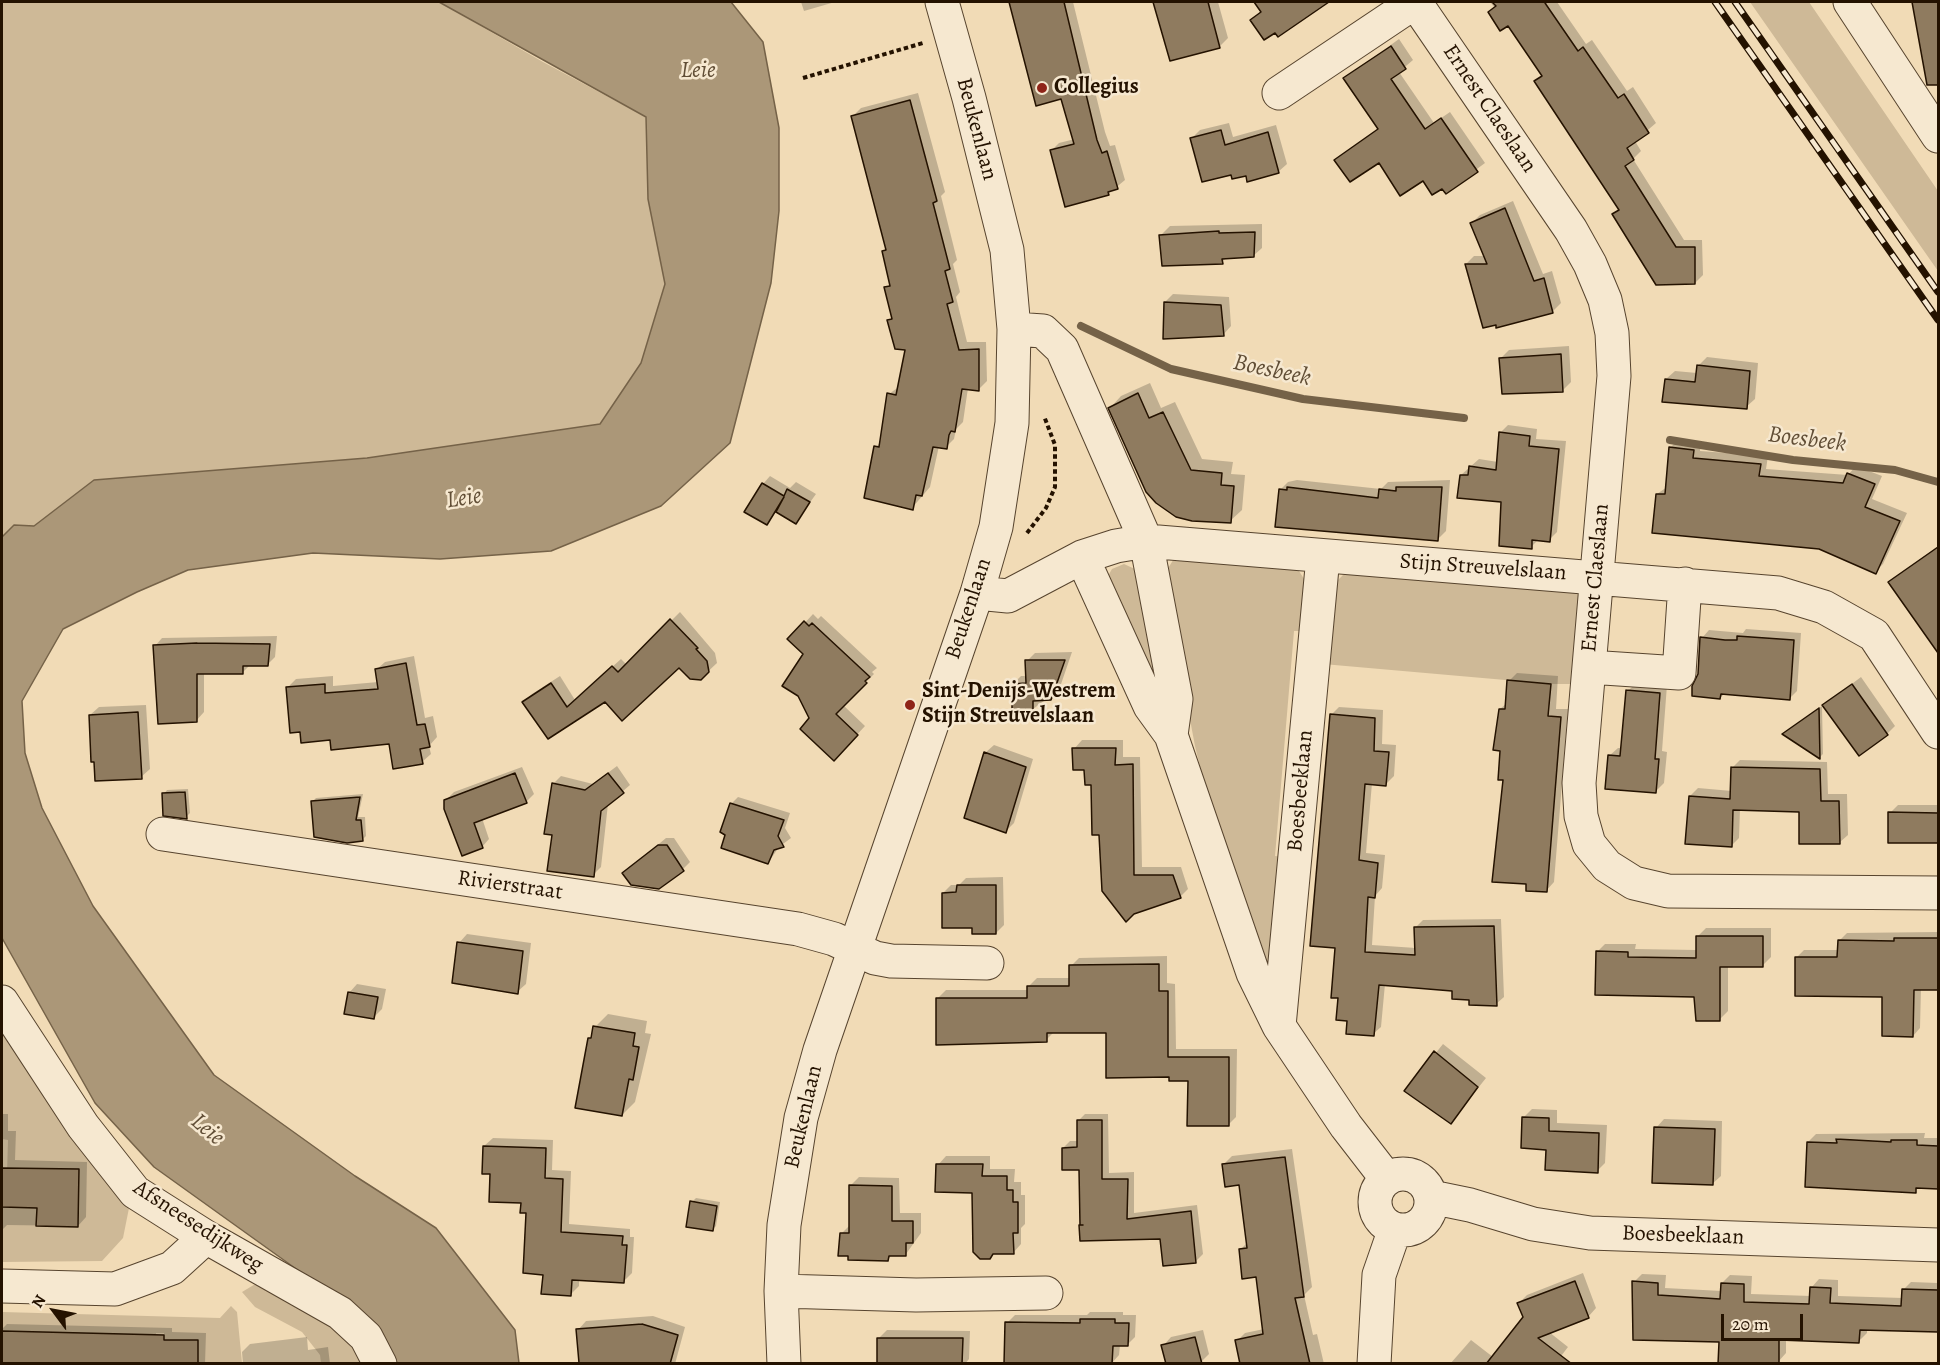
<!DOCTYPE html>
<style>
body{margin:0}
#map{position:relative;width:1940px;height:1365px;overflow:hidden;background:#f1dbb6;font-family:Alegreya,serif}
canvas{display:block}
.frame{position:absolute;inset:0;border:3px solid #241200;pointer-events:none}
.north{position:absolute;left:24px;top:1281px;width:60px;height:60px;-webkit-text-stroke:4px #f6e8d0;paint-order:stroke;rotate:302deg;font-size:16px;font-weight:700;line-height:24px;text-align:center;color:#241200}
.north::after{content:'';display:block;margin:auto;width:21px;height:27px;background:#241200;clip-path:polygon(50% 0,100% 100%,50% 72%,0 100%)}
.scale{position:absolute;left:1721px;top:1314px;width:82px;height:27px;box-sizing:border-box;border:3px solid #241200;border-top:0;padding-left:8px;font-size:18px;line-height:21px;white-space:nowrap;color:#241200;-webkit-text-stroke:4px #f6e8d0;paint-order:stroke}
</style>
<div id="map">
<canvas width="1940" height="1365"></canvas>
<div class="frame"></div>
<div class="north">N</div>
<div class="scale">20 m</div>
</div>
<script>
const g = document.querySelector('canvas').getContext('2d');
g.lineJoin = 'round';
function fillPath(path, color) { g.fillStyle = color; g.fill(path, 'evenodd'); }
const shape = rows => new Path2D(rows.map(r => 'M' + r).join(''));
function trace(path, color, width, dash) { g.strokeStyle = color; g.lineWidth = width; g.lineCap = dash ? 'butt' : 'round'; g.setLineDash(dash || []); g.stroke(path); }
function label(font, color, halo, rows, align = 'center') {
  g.font = font + ' Alegreya,serif'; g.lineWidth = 5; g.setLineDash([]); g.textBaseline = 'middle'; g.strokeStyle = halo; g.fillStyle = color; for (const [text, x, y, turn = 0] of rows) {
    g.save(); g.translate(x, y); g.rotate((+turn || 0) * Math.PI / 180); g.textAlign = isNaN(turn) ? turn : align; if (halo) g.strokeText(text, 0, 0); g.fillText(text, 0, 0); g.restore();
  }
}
const green = shape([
 [2,2,439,2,543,62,646,117,648,199,665,284,641,363,600,424,367,458,94,480,34,526,14,525,2,537],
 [1750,2,1809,2,1938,191,1938,271],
 [1175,557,1291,567,1299,571,1306,582,1304,631,1294,631,1275,856,1285,857,1277,964,1266,970,1209,804,1195,746,1165,587,1167,570],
 [1124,564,1137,570,1165,696,1156,699,1108,576,1112,569],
 [1353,572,1575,591,1582,597,1576,684,1551,684,1323,664,1334,584,1343,575],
 [2,1018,130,1203,123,1238,102,1261,2,1262,2,1207,6,1207,8,1140,2,1139],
 [38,1169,79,1169,78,1227,36,1226],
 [262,1280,341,1327,370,1363,321,1363,320,1355,302,1332,255,1307,242,1292],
 [231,1306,237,1312,242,1363,198,1363,198,1340,164,1340,164,1333,156,1333,156,1363,117,1334,2,1331,2,1312,220,1318]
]);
const water = shape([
 [439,2,731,2,763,42,779,128,779,211,771,283,730,443,661,506,551,551,440,559,313,553,188,570,137,592,63,629,22,701,25,753,42,808,93,906,214,1075,355,1176,436,1228,515,1330,519,1363,397,1363,366,1319,154,1167,95,1103,2,938,2,537,14,525,34,526,94,480,367,458,600,424,641,363,665,284,648,199,646,117,439,2]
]);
const shadow = shape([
 [801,2,835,2,804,11],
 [1011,2,1073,2,1105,132,1110,146,1115,145,1125,180,1108,194,1051,151,1059,143,1075,139,1062,97,1038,104],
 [1155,2,1218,2,1228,38,1219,47,1171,59],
 [1269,2,1326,2,1278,35,1252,20],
 [1490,2,1557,2,1586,44,1592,40,1627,91,1633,87,1656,123,1635,141,1641,151,1633,159,1684,240,1702,240,1703,275,1695,283,1614,214,1620,209,1536,81,1543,75,1509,24,1490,12,1494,7],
 [1913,2,1938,2,1938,62,1925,64],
 [1399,39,1413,60,1399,72,1434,123,1450,112,1485,163,1446,192,1443,186,1380,161,1336,160,1379,128,1345,78],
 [918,93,945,192,941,196,957,260,953,264,960,292,956,297,967,342,986,342,987,381,979,389,968,388,963,422,956,429,954,439,946,447,939,446,930,487,912,508,876,447,882,441,889,394,900,386,906,348,889,321,893,316,886,288,891,283,884,252,887,248,853,116,861,108],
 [1229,123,1233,137,1276,125,1287,164,1278,172,1232,174,1192,138,1200,130],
 [1513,201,1543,274,1552,271,1561,303,1552,312,1466,264,1474,256,1486,256,1472,223,1480,215],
 [1262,224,1262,248,1253,256,1227,257,1222,262,1163,265,1162,234,1170,226],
 [1173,294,1229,297,1231,326,1223,335,1165,302],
 [1569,346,1571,382,1562,391,1501,358,1509,350],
 [1707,357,1758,363,1755,399,1746,407,1666,379,1675,371,1697,373,1698,366],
 [1150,383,1161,408,1175,402,1202,459,1233,462,1231,474,1245,475,1242,510,1230,521,1110,408,1121,396],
 [1508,425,1537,429,1536,439,1566,441,1557,532,1549,540,1539,539,1531,547,1502,501,1461,475,1479,459,1498,462,1500,433],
 [1678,440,1701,443,1700,451,1768,456,1766,469,1848,475,1856,466,1882,476,1872,499,1907,513,1883,564,1875,572,1819,548,1657,494,1667,487,1670,448],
 [770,476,790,488,796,482,816,494,796,522,777,511,766,523,763,484],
 [1297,480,1381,489,1388,482,1450,480,1446,531,1438,539,1280,490,1288,482],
 [1938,546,1938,653,1890,582],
 [680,612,715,653,717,663,701,678,679,666,605,700,548,737,524,702,532,694,560,676,575,700,621,659,627,665],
 [813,614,818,619,821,616,877,668,872,672,874,674,843,705,865,726,842,751,811,718,805,653,790,639],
 [1746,629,1801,633,1797,691,1789,699,1725,693,1720,698,1699,675,1702,638,1709,630,1743,633],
 [277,636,275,657,267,665,251,664,242,673,204,673,204,712,196,721,155,646,162,638],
 [1072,652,1059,690,1033,709,1013,684,1021,676,1027,676,1027,661,1035,653],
 [414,656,425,718,433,716,437,737,429,746,431,754,422,762,390,743,331,739,301,731,287,688,296,679,333,676,333,686,378,682,376,670,385,662],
 [1517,673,1558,676,1556,709,1568,709,1554,882,1546,891,1505,779,1500,709,1507,703,1509,681],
 [1861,677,1895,726,1887,734,1824,705],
 [1636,683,1667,685,1662,751,1667,752,1664,783,1656,791,1609,756,1618,748,1622,748,1628,691],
 [146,705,150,769,141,777,90,715,99,707],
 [1822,706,1823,754,1820,757,1787,731],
 [1339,707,1383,710,1382,744,1396,745,1394,776,1386,784,1372,783,1366,853,1385,855,1382,888,1375,896,1372,945,1416,948,1415,928,1423,920,1501,919,1504,997,1496,1004,1470,998,1454,989,1385,984,1381,1027,1373,1034,1349,1019,1339,997,1337,947,1331,715],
 [1082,740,1123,740,1123,757,1140,757,1142,867,1181,867,1188,889,1180,897,1133,913,1100,833,1093,784,1074,749],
 [994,745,1033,759,1014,823,1006,831,985,753],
 [1740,760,1827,762,1828,794,1847,794,1848,835,1840,842,1800,810,1740,809,1739,838,1732,845,1690,796,1698,788,1732,791,1732,768],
 [617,766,630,785,608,804,601,867,593,875,554,834,553,784,561,776,593,784],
 [522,767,534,794,526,802,482,818,489,839,482,847,446,800,454,792],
 [188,789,190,813,186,817,164,794,167,790],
 [363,794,358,817,365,817,366,836,362,840,312,802,316,798],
 [738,797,790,813,785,828,791,838,779,847,768,863,731,804],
 [1898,805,1938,805,1938,841,1890,841,1890,813],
 [666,838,674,838,690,862,683,869,659,888,624,873],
 [1003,877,1004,925,996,933,974,927,943,893,951,885,959,885,966,878],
 [1706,928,1771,928,1771,957,1762,966,1728,966,1728,1011,1719,1020,1695,995,1597,952,1605,944,1636,944,1635,949,1697,950,1697,937],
 [1938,932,1938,988,1921,988,1920,1028,1913,1036,1883,995,1797,957,1804,950,1839,950,1839,941,1847,933],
 [467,934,531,943,526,984,517,992,459,943],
 [1167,956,1167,983,1175,984,1176,1049,1237,1049,1236,1117,1228,1125,1189,1079,1170,1076,1107,1032,1054,1032,1046,1040,938,998,946,990,1029,990,1029,986,1037,978,1071,978,1071,966,1079,958],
 [357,984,386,989,382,1009,374,1017,349,993],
 [608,1014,647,1021,645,1033,651,1034,635,1102,622,1115,590,1039,595,1027],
 [1443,1044,1486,1078,1451,1122,1406,1090],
 [1532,1109,1557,1110,1557,1123,1607,1125,1605,1163,1597,1171,1548,1148,1524,1117],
 [2,1114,8,1114,8,1131,16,1131,15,1160,87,1162,86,1217,78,1226,7,1225,2,1230],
 [1085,1114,1108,1114,1109,1173,1134,1172,1134,1213,1197,1205,1203,1254,1196,1261,1161,1238,1082,1239,1080,1168,1063,1148,1070,1141,1078,1141,1078,1121],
 [1664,1119,1722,1121,1721,1176,1712,1184,1656,1128],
 [1925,1133,1924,1138,1938,1138,1938,1188,1919,1187,1915,1191,1808,1142,1816,1134],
 [493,1138,553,1140,552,1170,571,1171,569,1224,630,1229,630,1237,634,1237,632,1273,624,1281,579,1279,579,1286,571,1294,544,1273,522,1201,492,1172,484,1146],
 [1292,1149,1312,1287,1304,1295,1313,1335,1317,1334,1324,1364,1242,1364,1237,1341,1245,1333,1264,1329,1257,1275,1240,1250,1248,1242,1240,1183,1224,1164,1232,1156],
 [946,1156,990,1156,990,1169,1015,1169,1014,1182,1021,1182,1021,1195,1025,1195,1025,1224,1021,1228,1021,1244,1013,1253,995,1252,990,1257,973,1192,938,1165],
 [859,1177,899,1178,900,1213,921,1213,921,1233,906,1254,893,1254,888,1259,841,1234,850,1225,850,1186],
 [696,1198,720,1202,716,1226,712,1230,692,1202],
 [1583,1273,1596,1308,1588,1317,1549,1332,1568,1347,1555,1364,1450,1364,1471,1340,1493,1357,1524,1317,1519,1303,1527,1295],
 [1642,1274,1666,1275,1665,1288,1722,1291,1722,1283,1730,1275,1752,1276,1751,1294,1811,1296,1811,1288,1819,1279,1838,1280,1838,1296,1903,1298,1903,1290,1911,1282,1938,1283,1938,1329,1867,1328,1867,1333,1859,1341,1786,1338,1786,1353,1778,1362,1720,1340,1634,1282],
 [1090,1312,1123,1312,1123,1315,1136,1315,1135,1337,1127,1345,1120,1345,1119,1355,1111,1364,1007,1323,1015,1315,1087,1315],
 [653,1316,685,1327,675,1364,639,1364,578,1330,586,1321],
 [7,1324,172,1328,172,1332,206,1333,205,1364,2,1364,2,1329],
 [887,1330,970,1331,969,1359,965,1364,879,1364,879,1338],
 [1203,1330,1209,1354,1201,1362,1163,1346,1171,1337],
 [307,1337,308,1350,328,1347,330,1364,243,1364,242,1352,250,1344]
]);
const stream = shape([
 [1081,326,1171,369,1303,399,1464,418],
 [1670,440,1793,460,1895,470,1938,482]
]);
const building = shape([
 [1009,2,1064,2,1097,140,1102,153,1107,151,1118,189,1108,192,1109,195,1065,207,1050,150,1074,144,1061,99,1036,106,1009,2],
 [1153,2,1208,2,1220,48,1170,61,1153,2],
 [1254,2,1329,2,1278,37,1275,33,1264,40,1250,20,1261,12,1254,2],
 [1492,2,1547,2,1545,3,1578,51,1583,47,1618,98,1624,94,1649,133,1627,148,1634,160,1625,166,1676,247,1695,247,1695,284,1656,285,1612,214,1619,210,1534,81,1542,76,1508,26,1500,31,1488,12,1496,6,1492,2],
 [1912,2,1938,2,1938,85,1927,85,1912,2],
 [1391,46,1406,69,1391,79,1425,129,1441,118,1478,172,1446,194,1442,189,1432,195,1423,181,1400,196,1379,163,1350,182,1334,160,1378,129,1343,78,1391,46],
 [910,100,937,201,933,203,950,269,945,271,953,302,947,304,959,350,979,349,979,391,962,389,955,432,951,431,949,435,947,449,933,447,922,496,916,495,913,510,864,498,874,446,879,447,887,393,896,395,905,350,895,349,887,320,892,319,884,287,890,286,882,251,886,250,851,116,910,100],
 [1221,130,1225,145,1268,132,1279,173,1247,182,1246,176,1232,179,1231,175,1202,182,1190,138,1221,130],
 [1505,208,1534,281,1544,278,1553,313,1496,328,1496,325,1483,328,1465,264,1487,264,1470,223,1505,208],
 [1219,231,1219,233,1255,232,1254,257,1222,259,1223,264,1162,266,1159,235,1219,231],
 [1164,302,1221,305,1224,336,1163,339,1164,302],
 [1561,354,1563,392,1502,394,1499,358,1561,354],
 [1697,365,1750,371,1747,409,1662,402,1665,379,1695,382,1697,365],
 [1138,393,1149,418,1163,412,1191,470,1222,473,1221,485,1234,486,1231,523,1192,521,1176,517,1156,503,1146,492,1108,408,1138,393],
 [1499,432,1530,436,1529,446,1559,449,1550,542,1532,540,1532,549,1499,546,1501,502,1457,498,1460,475,1468,475,1469,466,1496,470,1499,432],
 [1669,447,1694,450,1693,458,1761,464,1759,476,1843,483,1847,473,1875,484,1865,507,1900,521,1876,574,1819,549,1652,533,1656,494,1665,494,1669,447],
 [762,483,784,496,787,489,810,502,796,524,776,512,784,497,767,525,744,512,762,483],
 [1287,487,1378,498,1379,489,1396,491,1396,487,1442,487,1438,541,1275,527,1279,489,1287,490,1287,487],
 [1938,547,1938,653,1888,582,1938,547],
 [670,619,698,648,696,649,707,661,709,672,701,680,690,679,679,668,622,721,605,702,548,739,522,702,551,683,567,707,612,666,618,672,670,619],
 [804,621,809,626,812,623,870,677,865,681,867,683,836,714,858,735,834,761,800,729,809,718,798,696,782,686,803,654,787,639,804,621],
 [1737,636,1794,640,1790,700,1721,694,1720,699,1692,696,1692,686,1698,674,1700,637,1725,640,1737,640,1737,636],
 [197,643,270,644,268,666,243,666,243,674,197,674,197,722,158,724,153,645,197,643],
 [1025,660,1065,660,1051,700,1033,701,1033,710,1012,711,1012,684,1026,683,1025,660],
 [406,663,417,725,425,724,430,747,420,749,423,764,393,769,389,744,331,750,330,740,301,743,300,732,290,733,286,687,325,684,325,693,378,689,375,669,406,663],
 [1507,680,1551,684,1548,716,1561,717,1547,892,1526,891,1526,884,1492,882,1503,780,1498,780,1500,751,1493,750,1499,709,1505,709,1507,680],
 [1852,684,1888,735,1859,756,1822,705,1852,684],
 [1626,690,1660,693,1655,759,1659,759,1656,793,1605,789,1608,755,1620,756,1626,690],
 [1819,708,1820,759,1782,734,1819,708],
 [138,712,142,779,95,781,94,762,91,762,89,715,138,712],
 [1330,714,1375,718,1374,751,1389,752,1386,786,1365,784,1359,860,1378,863,1375,898,1368,897,1365,952,1415,955,1414,927,1494,926,1497,1006,1469,1005,1469,1000,1452,999,1452,991,1379,985,1374,1036,1346,1034,1347,1021,1336,1020,1338,998,1331,998,1335,948,1310,946,1330,714],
 [1072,748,1116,748,1115,765,1133,764,1134,875,1173,875,1181,898,1134,914,1126,922,1102,891,1099,835,1092,835,1091,785,1085,785,1084,770,1073,770,1072,748],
 [984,752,1026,767,1006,833,964,818,984,752],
 [1731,767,1820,769,1821,801,1839,801,1840,844,1799,844,1799,812,1733,810,1732,847,1685,844,1689,796,1730,799,1731,767],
 [515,773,527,803,474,823,483,848,462,856,444,809,444,800,515,773],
 [608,773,624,793,601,811,594,877,547,871,552,835,544,834,552,783,585,790,608,773],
 [185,792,187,819,163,816,162,793,185,792],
 [360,797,356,820,361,820,363,841,347,843,314,837,311,801,360,797],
 [730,803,784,820,778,836,784,847,774,850,768,864,721,848,725,835,720,832,730,803],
 [1888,812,1938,813,1938,843,1888,843,1888,812],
 [658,845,667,845,684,871,659,889,631,885,622,873,658,845],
 [957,885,996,885,996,934,972,934,972,928,942,928,942,893,956,892,957,885],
 [1696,936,1763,936,1763,967,1720,967,1720,1021,1696,1021,1694,997,1595,995,1596,951,1628,952,1628,957,1696,958,1696,936],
 [1894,938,1938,938,1938,990,1914,990,1913,1037,1882,1036,1882,997,1795,996,1795,957,1837,957,1838,940,1894,941,1894,938],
 [457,942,523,951,518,994,452,983,457,942],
 [1159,964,1159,991,1168,991,1168,1057,1229,1057,1229,1126,1187,1126,1188,1081,1169,1081,1169,1077,1106,1078,1106,1033,1047,1033,1047,1042,936,1045,936,998,1027,998,1027,986,1069,986,1069,965,1159,964],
 [348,992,378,997,374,1019,344,1014,348,992],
 [593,1026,635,1033,633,1046,639,1047,633,1080,629,1079,622,1116,575,1108,588,1038,591,1038,593,1026],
 [1434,1051,1478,1087,1451,1124,1404,1091,1434,1051],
 [1522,1117,1549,1118,1549,1131,1599,1133,1598,1173,1545,1170,1546,1150,1521,1148,1522,1117],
 [1077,1120,1102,1120,1102,1179,1128,1179,1127,1219,1191,1211,1196,1263,1163,1266,1160,1239,1080,1241,1079,1225,1083,1225,1080,1225,1079,1170,1062,1170,1062,1148,1077,1147,1077,1120],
 [1654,1127,1715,1129,1713,1185,1652,1183,1654,1127],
 [1836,1139,1891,1142,1891,1140,1917,1140,1917,1145,1938,1146,1938,1189,1916,1188,1916,1193,1805,1187,1807,1142,1837,1143,1836,1139],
 [483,1146,546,1148,545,1178,563,1179,561,1232,623,1236,622,1245,627,1245,624,1283,572,1280,571,1296,541,1294,543,1275,523,1273,526,1213,520,1213,521,1203,489,1202,490,1174,482,1174,483,1146],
 [1285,1157,1304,1297,1295,1298,1310,1364,1240,1364,1235,1340,1263,1334,1256,1277,1242,1279,1239,1249,1247,1248,1239,1185,1225,1187,1222,1164,1285,1157],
 [936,1164,983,1164,982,1176,1007,1176,1007,1190,1013,1190,1013,1202,1018,1202,1018,1233,1013,1233,1014,1254,993,1254,990,1259,980,1259,973,1252,972,1193,935,1192,936,1164],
 [2,1168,79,1169,78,1227,36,1226,37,1208,2,1207,2,1168],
 [849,1185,892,1186,892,1221,913,1221,913,1243,906,1243,906,1256,889,1256,888,1261,848,1260,848,1256,838,1256,840,1233,849,1233,849,1185],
 [690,1201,717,1206,713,1231,686,1227,690,1201],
 [1575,1281,1589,1318,1538,1338,1572,1364,1486,1364,1523,1317,1517,1303,1575,1281],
 [1632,1281,1658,1283,1658,1295,1720,1299,1721,1283,1744,1284,1744,1302,1809,1304,1810,1287,1831,1288,1830,1303,1901,1306,1902,1289,1938,1290,1938,1332,1860,1330,1859,1343,1779,1340,1779,1363,1718,1364,1719,1342,1633,1340,1632,1281],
 [1080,1319,1115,1319,1115,1323,1129,1323,1128,1346,1113,1346,1112,1364,1004,1364,1005,1322,1080,1323,1080,1319],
 [642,1324,678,1335,670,1364,579,1363,576,1329,642,1324],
 [2,1331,164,1335,164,1340,198,1340,198,1364,2,1364,2,1331],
 [1195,1337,1202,1364,1166,1364,1161,1345,1195,1337],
 [877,1338,963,1338,962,1364,877,1364,877,1338]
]);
const path = shape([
 [803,78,923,43],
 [1027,533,1046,508,1055,487,1055,445,1044,416]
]);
const minor = shape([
 [1415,2,1571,230,1590,264,1605,300,1612,333,1614,376,1579,783,1581,816,1589,844,1607,866,1634,883,1668,891,1938,893],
 [1850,2,1938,136],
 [1279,93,1415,2],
 [1014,329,1043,331,1062,349,1146,541,1176,699,1171,735],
 [1082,557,1150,706,1171,735,1253,973,1279,1026],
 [1323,557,1279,1026,1346,1126,1387,1179],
 [977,593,1008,596,1082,557,1116,546,1146,541,1778,593,1824,607,1874,635,1938,732],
 [1589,667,1679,673,1685,584],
 [163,834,798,929,834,939,875,958,891,961,987,963],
 [2,1002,83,1126,135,1192,206,1237,340,1313,366,1337,380,1364],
 '1375 1202a28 28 0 1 1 56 0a28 28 0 1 1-56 0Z',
 [1431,1197,1470,1205,1533,1224,1590,1233,1938,1245],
 [2,1286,115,1289,172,1268,206,1237],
 [781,1291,916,1295,1046,1293],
 [784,1364,781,1291,784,1225,801,1118,820,1050,977,593,996,527,1012,423,1014,329,1007,250,969,98,942,2],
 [1374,1364,1379,1275,1395,1229]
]);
const rail = shape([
 [1715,2,1938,320],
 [1735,2,1938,292]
]);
const markers = [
 [1042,88,6,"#8f2418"],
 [910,705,6,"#8f2418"]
];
const poiNames = [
 ["Collegius",1054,88],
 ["Sint-Denijs-Westrem",922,692],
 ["Stijn Streuvelslaan",922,717]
];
const streetNames = [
 ["Ernest Claeslaan",1489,109,56],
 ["Beukenlaan",976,129,75],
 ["Stijn Streuvelslaan",1483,568,4],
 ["Ernest Claeslaan",1596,578,-85],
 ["Beukenlaan",969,609,-72],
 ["Boesbeeklaan",1301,791,-85],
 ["Rivierstraat",510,886,8],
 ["Beukenlaan",804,1117,-77],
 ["Afsneesedijkweg",198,1227,33],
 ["Boesbeeklaan",1683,1236,2]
];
const waterNames = [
 ["Leie",698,71],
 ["Boesbeek",1272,371,12],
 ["Boesbeek",1807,440,7],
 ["Leie",464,499,-9],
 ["Leie",207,1130,40]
];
fillPath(green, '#ceb997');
fillPath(water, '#ab9778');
trace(water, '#756248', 1.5);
fillPath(shadow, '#0003');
trace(stream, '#756248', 8);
fillPath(building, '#8f7b5f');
trace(building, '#241200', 1.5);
trace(minor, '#57442e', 35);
trace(path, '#241200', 4, [4.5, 3]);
trace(minor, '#f6e8d0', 33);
trace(rail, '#241200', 7);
trace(rail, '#f6e8d0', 4.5, [14]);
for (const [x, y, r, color] of markers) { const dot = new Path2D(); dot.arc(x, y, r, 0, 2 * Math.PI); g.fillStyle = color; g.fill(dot); trace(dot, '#f6e8d0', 2); }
label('bold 22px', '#241200', '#f6e8d0', poiNames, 'left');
label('22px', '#241200', '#f6e8d0', streetNames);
label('italic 24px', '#614e36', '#f6e8d0', waterNames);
</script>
